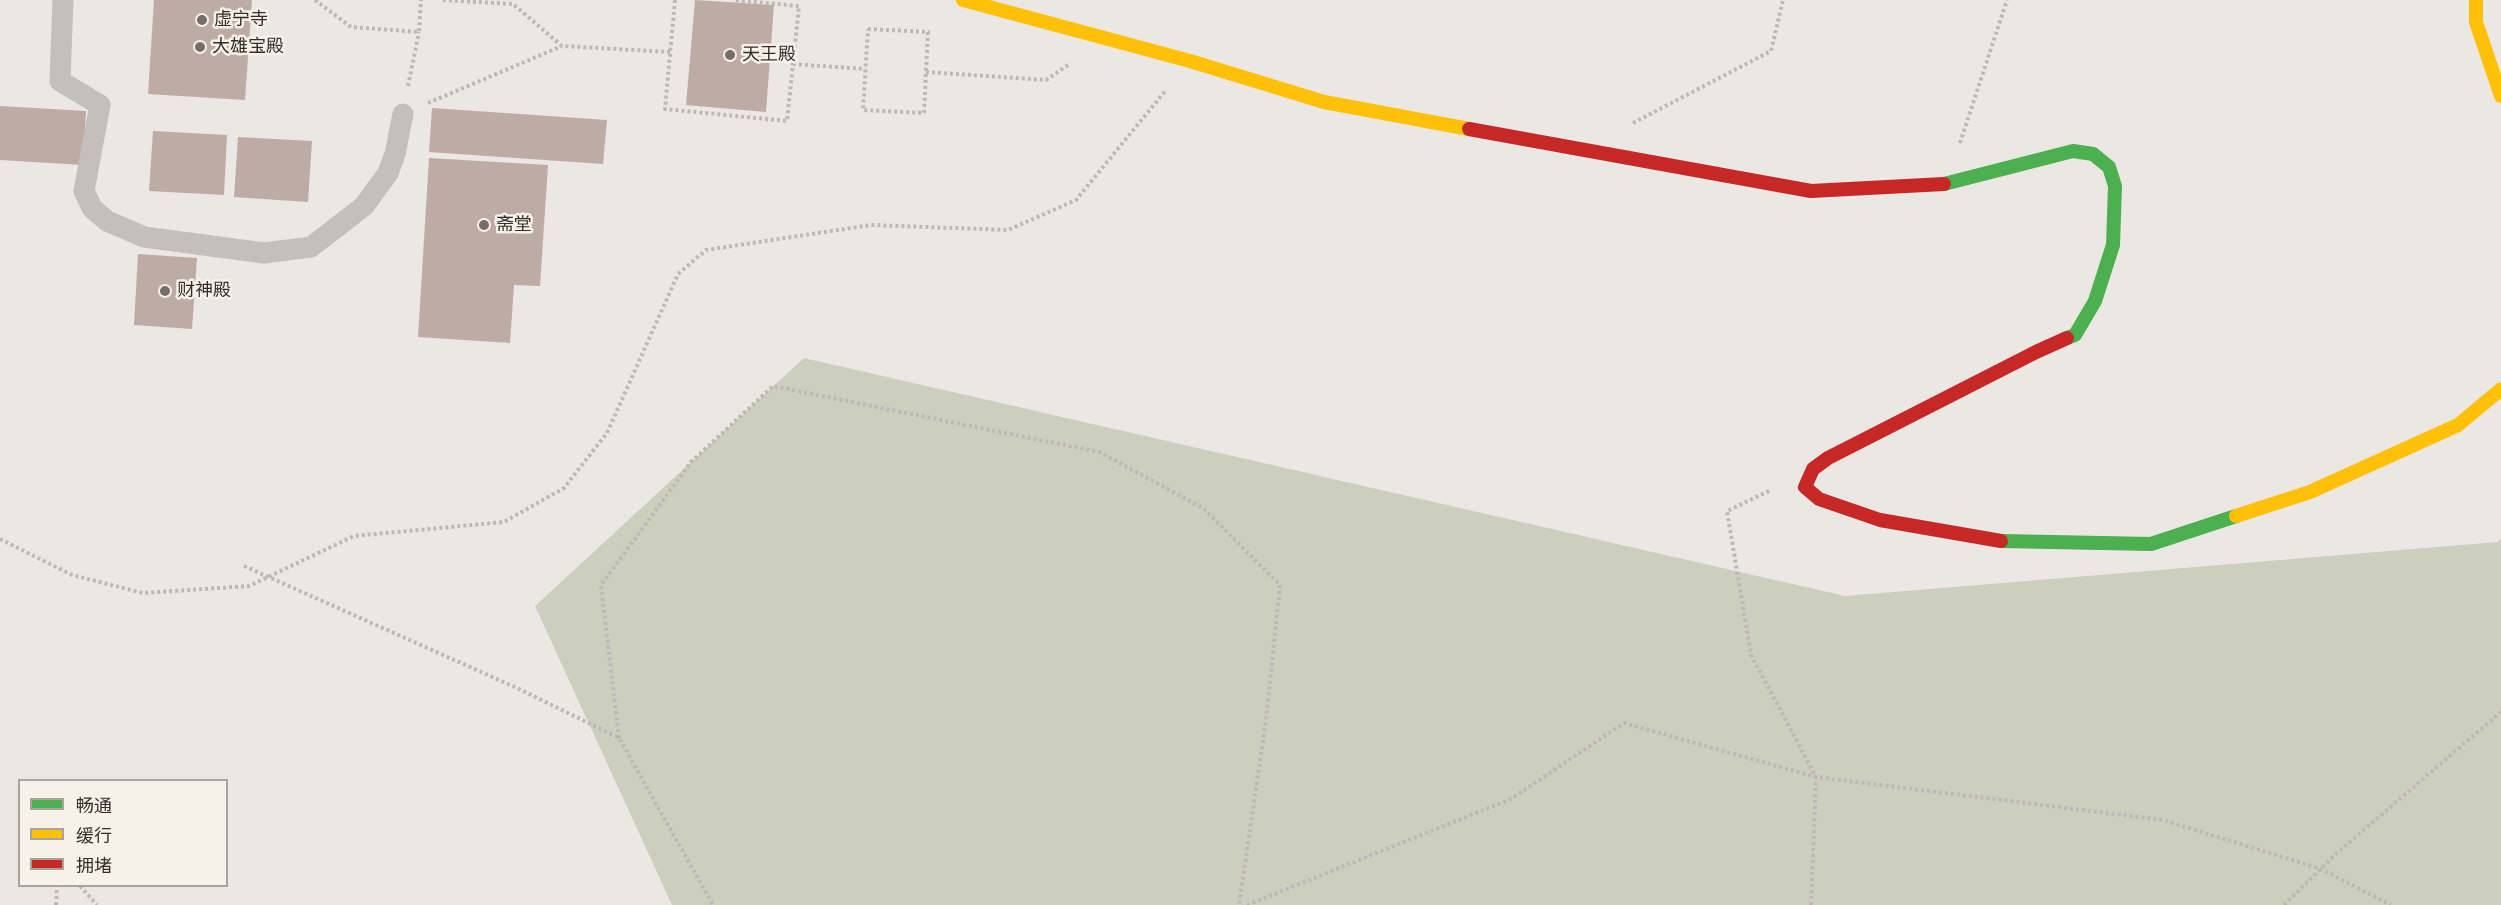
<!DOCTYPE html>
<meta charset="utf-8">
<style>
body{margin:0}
#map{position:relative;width:2501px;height:905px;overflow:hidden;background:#ebe7e2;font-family:Manrope,"Noto Sans SC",sans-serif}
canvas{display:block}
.legend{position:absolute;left:18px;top:779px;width:210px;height:108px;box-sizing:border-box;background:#f7f1ea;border:2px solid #a9a39d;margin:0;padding:8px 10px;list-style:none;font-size:18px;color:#352d2a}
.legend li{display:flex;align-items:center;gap:12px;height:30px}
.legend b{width:30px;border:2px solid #a9a39d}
</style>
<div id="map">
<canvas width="2501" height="905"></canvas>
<ul class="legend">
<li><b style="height:8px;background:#4caf50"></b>畅通</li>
<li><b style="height:8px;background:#ffc107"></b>缓行</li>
<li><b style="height:8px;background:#c62828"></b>拥堵</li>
</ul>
</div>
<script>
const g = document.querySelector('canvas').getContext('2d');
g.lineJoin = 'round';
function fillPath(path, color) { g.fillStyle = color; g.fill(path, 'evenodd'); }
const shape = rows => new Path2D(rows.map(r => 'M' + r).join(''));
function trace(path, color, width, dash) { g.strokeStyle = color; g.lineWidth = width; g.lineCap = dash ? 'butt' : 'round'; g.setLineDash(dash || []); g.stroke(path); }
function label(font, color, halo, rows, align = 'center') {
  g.font = font + ' Manrope,"Noto Sans SC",sans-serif'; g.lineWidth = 5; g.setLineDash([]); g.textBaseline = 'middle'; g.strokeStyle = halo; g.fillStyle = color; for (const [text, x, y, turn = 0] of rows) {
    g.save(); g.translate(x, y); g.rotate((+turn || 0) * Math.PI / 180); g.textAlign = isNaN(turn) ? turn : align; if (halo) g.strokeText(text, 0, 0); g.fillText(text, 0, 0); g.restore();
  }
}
const green = shape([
 [804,358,1845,596,2498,542,2501,538,2501,905,672,905,535,606]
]);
const building = shape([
 [154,0,252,0,245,100,148,94],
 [695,0,774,5,766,112,686,105],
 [0,106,86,111,83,165,0,160],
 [432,108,607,120,603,164,429,152],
 [153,131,227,135,224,195,149,191],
 [238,137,312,141,308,202,234,197],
 [429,158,548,165,540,286,514,285,510,343,418,337],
 [138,254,197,258,192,329,134,325]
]);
const path = shape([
 [315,0,351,27,419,32,421,0],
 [443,0,513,4,562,46,670,52],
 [675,0,665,109,787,121,799,6,733,0],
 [868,29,928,32,924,113,863,110,868,29],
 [793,64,865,69],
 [926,72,1046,80,1068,65],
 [408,86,419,32],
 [428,103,562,46],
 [1633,123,1771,51,1783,0],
 [1960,143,2007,0],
 [0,539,72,575,143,593,249,586,354,536,504,522,564,488,607,433,678,274,706,250,871,225,1008,230,1076,200,1166,90],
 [244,566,517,688,619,738,713,905],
 [619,738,601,585,691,462,773,386,1099,452,1203,508,1280,585,1266,720,1239,905],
 [80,886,97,905],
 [56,905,57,886],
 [1247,905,1511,799,1624,723,1816,777,1751,655,1727,511,1771,490],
 [1811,905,1816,777,2163,820,2321,869,2391,905],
 [2284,905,2338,852,2501,712]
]);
const lane = shape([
 [63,0,60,81,100,105,84,191,92,208,107,221,144,237,264,253,311,247,364,206,388,173,395,154,403,114]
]);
const fast = shape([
 [1944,184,2073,151,2093,154,2109,167,2115,186,2113,245,2095,301,2075,335,2067,338],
 [2001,541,2151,544,2236,516]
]);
const slow = shape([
 [963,0,1190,61,1324,102,1469,129],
 [2476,0,2476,22,2501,96],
 [2236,516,2310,492,2458,425,2501,389]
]);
const jam = shape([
 [1469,129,1811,191,1944,184],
 [2001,541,1880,520,1819,499,1805,487,1813,469,1828,458,2036,352,2067,338]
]);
const markers = [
 [202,20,6,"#756e6a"],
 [200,47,6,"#756e6a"],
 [730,55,6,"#756e6a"],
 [484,225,6,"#756e6a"],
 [165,291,6,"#756e6a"]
];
const poiNames = [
 ["虚宁寺",214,20],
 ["大雄宝殿",212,47],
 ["天王殿",742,55],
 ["斋堂",496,225],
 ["财神殿",177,291]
];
fillPath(green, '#cdcfbe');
fillPath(building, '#bdaca6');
trace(path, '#bdb8b4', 4, [3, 3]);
trace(lane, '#c4bfbb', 21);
trace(fast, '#4caf50', 14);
trace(slow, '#ffc107', 14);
trace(jam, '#c62828', 14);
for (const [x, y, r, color] of markers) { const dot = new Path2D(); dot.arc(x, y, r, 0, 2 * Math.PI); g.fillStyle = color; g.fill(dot); trace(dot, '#f7f1ea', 2); }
label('18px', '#352d2a', '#f7f1ea', poiNames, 'left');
</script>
